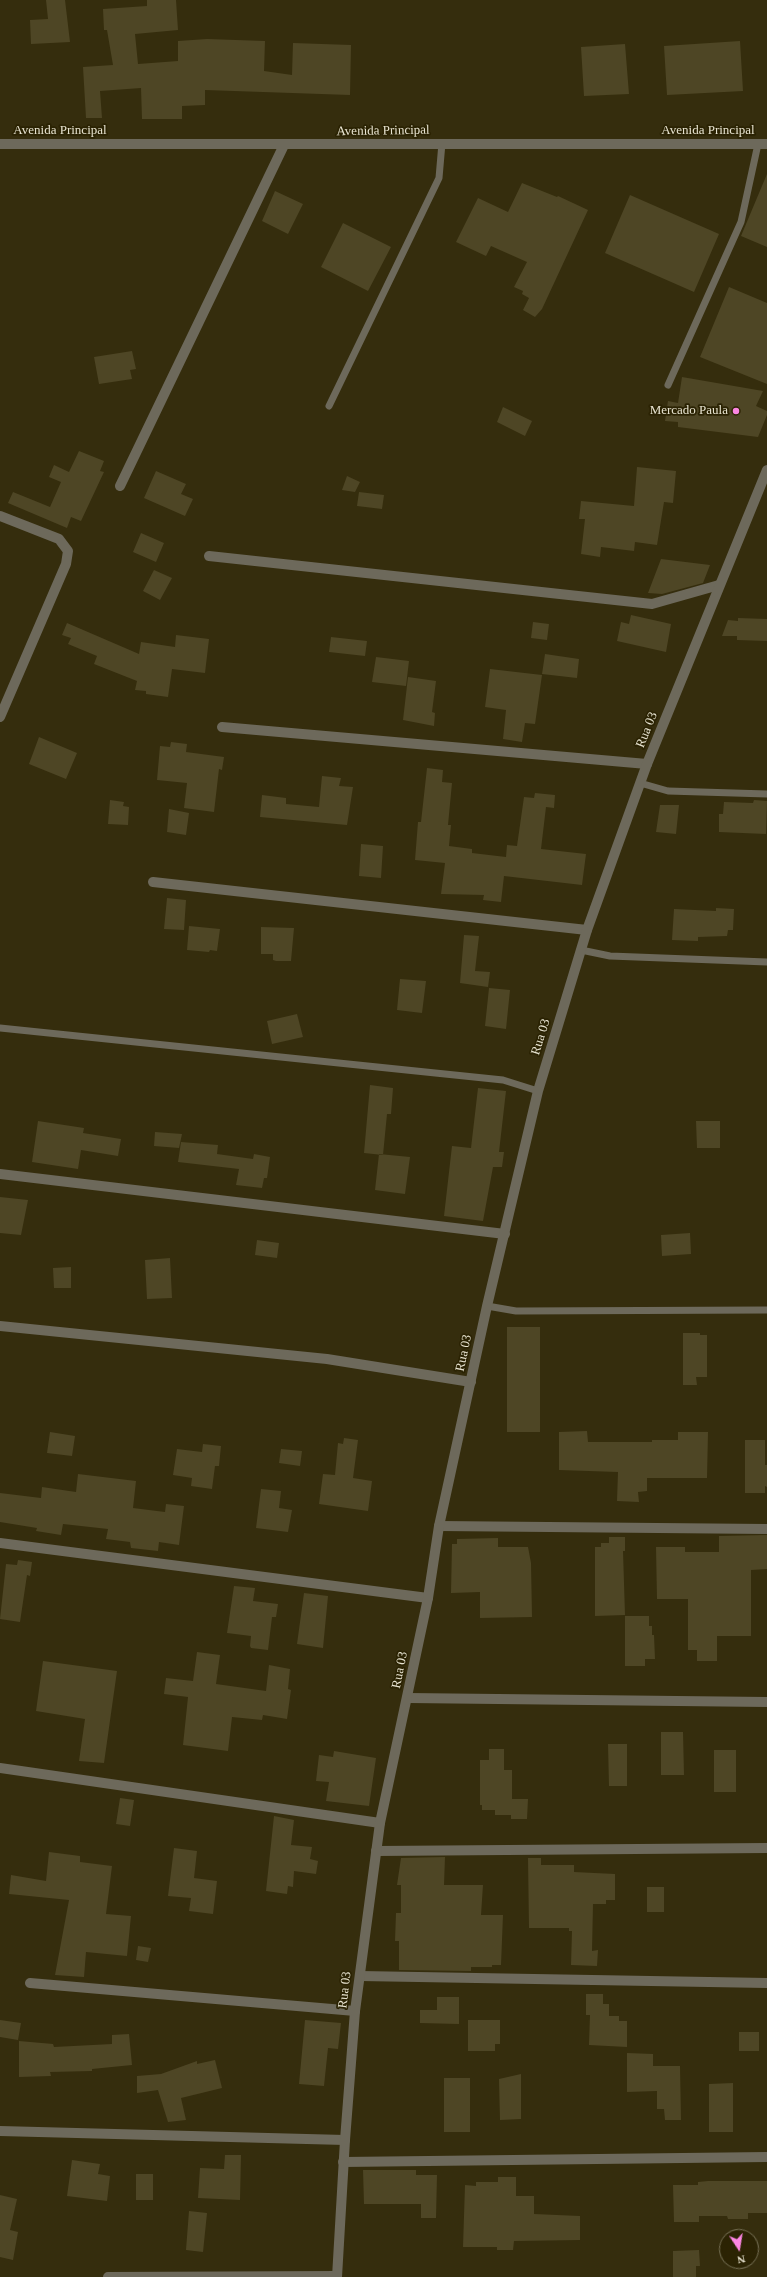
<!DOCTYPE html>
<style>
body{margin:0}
#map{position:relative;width:767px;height:2277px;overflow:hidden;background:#352d0d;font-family:Georgia,serif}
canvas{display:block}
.north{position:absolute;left:719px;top:2229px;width:40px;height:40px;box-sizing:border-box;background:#2b2303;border:1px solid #767055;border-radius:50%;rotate:168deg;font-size:11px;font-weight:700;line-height:16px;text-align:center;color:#e7e3d0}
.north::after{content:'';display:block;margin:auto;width:14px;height:18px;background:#fc86e3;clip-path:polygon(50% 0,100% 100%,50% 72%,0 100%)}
</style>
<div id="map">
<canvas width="767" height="2277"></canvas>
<div class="north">N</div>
</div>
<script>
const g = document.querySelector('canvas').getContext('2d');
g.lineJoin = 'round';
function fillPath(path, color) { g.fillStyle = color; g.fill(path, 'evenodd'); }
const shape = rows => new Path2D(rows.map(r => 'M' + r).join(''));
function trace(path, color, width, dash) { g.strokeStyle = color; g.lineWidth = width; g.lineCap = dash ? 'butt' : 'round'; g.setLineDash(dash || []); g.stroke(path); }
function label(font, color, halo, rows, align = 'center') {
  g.font = font + ' Georgia,serif'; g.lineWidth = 3.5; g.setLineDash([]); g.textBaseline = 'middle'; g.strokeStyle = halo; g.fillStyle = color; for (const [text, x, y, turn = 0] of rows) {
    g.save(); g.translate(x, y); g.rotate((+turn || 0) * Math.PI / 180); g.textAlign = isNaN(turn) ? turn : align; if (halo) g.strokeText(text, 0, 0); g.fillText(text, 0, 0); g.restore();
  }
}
const building = shape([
 [46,0,65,0,70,42,31,44,30,20,48,19],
 [147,0,176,0,178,30,135,34,138,64,178,61,178,41,207,39,265,41,264,71,292,75,293,43,351,45,350,95,205,90,205,105,182,106,182,119,142,119,141,88,100,91,102,118,86,118,83,67,113,65,107,30,104,30,103,9,147,6],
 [740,41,743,91,667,95,664,46],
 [625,44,629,94,584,96,581,47],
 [767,174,767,247,741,236],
 [522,183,557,197,558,196,588,210,542,309,535,317,523,310,529,298,522,294,523,291,514,287,527,262,491,246,486,256,456,242,478,198,508,212],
 [275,191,303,204,288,234,262,221],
 [630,195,719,234,694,292,605,253],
 [343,223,391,247,368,291,321,267],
 [729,287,767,303,767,384,700,357],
 [132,351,136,369,130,370,132,379,99,384,94,357],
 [682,377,763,391,756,406,767,411,767,415,758,437,678,427,678,422,665,421,668,401,678,403],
 [503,407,532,421,525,436,497,422],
 [79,451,104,461,100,471,104,472,81,521,71,517,67,528,8,503,13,492,50,507,61,482,49,477,54,465,69,472],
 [637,467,676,471,673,503,664,502,657,545,635,542,634,551,601,547,600,557,581,554,585,519,579,519,581,501,634,506],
 [156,471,186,484,181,494,193,499,185,516,144,498],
 [347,476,360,482,355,492,342,490],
 [359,492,384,495,382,509,357,506],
 [141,533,164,543,156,562,133,552],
 [661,559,710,565,703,583,662,594,648,593],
 [154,570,172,578,160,600,143,591],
 [631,615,671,624,666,652,617,641,621,622,629,624],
 [738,618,767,619,767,641,737,640,737,636,722,636,728,620,738,621],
 [533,622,549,624,547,640,531,638],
 [67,623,139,654,141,642,175,647,176,635,209,639,205,673,172,669,168,697,146,694,146,691,135,690,137,681,94,664,97,656,68,644,71,638,62,635],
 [331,637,367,641,365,656,329,652],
 [545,654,579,659,577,678,542,674],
 [376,657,409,661,406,686,372,682],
 [490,669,542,675,535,724,525,723,522,742,503,739,506,710,485,707],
 [408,677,436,681,432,712,435,713,434,726,403,720],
 [39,737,77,753,66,779,29,764],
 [171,742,187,744,186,752,224,757,222,770,219,769,214,812,184,808,187,783,157,780,160,746,170,747],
 [427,768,443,770,442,782,452,783,448,825,451,825,449,846,472,849,472,853,506,857,507,845,517,846,524,797,534,798,535,793,555,795,554,808,546,807,541,849,586,854,582,885,504,876,501,902,483,900,484,895,441,894,445,863,415,860,418,822,421,822],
 [322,776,341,778,339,786,353,787,347,825,260,817,262,795,286,798,286,804,319,807],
 [110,800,124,802,123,806,129,807,128,825,108,824],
 [754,800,767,801,766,834,719,832,719,814,723,814,724,802,753,803],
 [660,805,679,805,676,834,656,832],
 [169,809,189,813,186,835,167,832],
 [361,844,383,846,381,878,359,876],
 [167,898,186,900,184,930,164,929],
 [716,908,734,909,733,930,728,930,727,936,698,937,698,941,672,940,674,909,716,911],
 [189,926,220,929,217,951,210,950,209,952,187,950],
 [261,927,294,928,291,961,276,961,273,960,273,954,261,954],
 [464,935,479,936,475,971,490,972,488,987,460,983],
 [400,979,426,981,422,1013,397,1010],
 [489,988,510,990,506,1029,485,1026],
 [297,1014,303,1037,272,1044,267,1021],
 [370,1085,393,1088,391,1114,387,1114,383,1155,364,1153],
 [478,1088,506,1091,499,1152,504,1152,502,1167,493,1167,483,1221,444,1216,452,1146,471,1148],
 [38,1121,84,1128,83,1133,121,1139,118,1156,81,1150,78,1169,32,1162],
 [696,1121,720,1121,720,1148,697,1148],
 [155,1132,182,1134,179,1148,154,1146],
 [181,1142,218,1145,217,1154,253,1159,254,1154,270,1157,267,1178,264,1178,262,1188,236,1185,239,1169,178,1162],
 [379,1154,410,1157,405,1194,375,1190],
 [0,1197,28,1200,21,1235,0,1233],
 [690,1233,691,1254,662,1256,661,1235],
 [257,1240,279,1243,277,1258,255,1255],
 [170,1258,172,1298,147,1299,145,1260],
 [71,1267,71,1288,54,1288,53,1268],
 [507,1327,540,1327,540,1432,507,1432],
 [683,1333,700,1333,700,1335,707,1335,707,1377,696,1377,697,1385,683,1385],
 [587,1431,588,1442,652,1442,652,1440,678,1440,678,1432,708,1432,707,1478,647,1478,647,1491,638,1492,639,1502,617,1501,618,1472,559,1470,559,1432],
 [50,1432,75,1436,72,1456,47,1453],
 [344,1438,358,1440,353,1478,372,1481,368,1511,319,1504,323,1474,335,1475,338,1443,343,1444],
 [745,1440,765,1440,765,1465,767,1465,767,1487,765,1486,765,1493,745,1493],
 [203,1444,221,1446,219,1466,215,1466,212,1489,191,1486,192,1478,173,1475,177,1449,202,1452],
 [281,1449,302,1451,300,1466,279,1463],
 [78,1474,136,1481,133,1508,165,1512,166,1504,184,1506,179,1545,159,1542,158,1551,131,1548,130,1542,106,1539,108,1529,63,1524,61,1535,36,1531,37,1528,0,1522,0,1493,41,1498,42,1487,76,1492],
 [261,1489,281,1491,279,1508,292,1510,288,1532,256,1528],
 [767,1535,767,1569,751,1570,751,1636,717,1636,717,1661,697,1661,697,1650,688,1650,688,1599,657,1599,656,1547,685,1547,685,1552,719,1552,719,1536],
 [609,1537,625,1537,625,1551,623,1551,625,1615,595,1616,595,1547,601,1547,601,1543,609,1543],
 [498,1538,498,1547,528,1547,531,1563,532,1617,480,1618,480,1592,451,1593,452,1544,457,1544,457,1539],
 [18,1560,32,1562,30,1576,27,1575,20,1622,0,1619,6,1564,17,1565],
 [234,1586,255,1588,253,1601,278,1604,276,1617,272,1617,268,1650,251,1648,250,1646,251,1636,227,1633],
 [304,1593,328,1596,323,1648,297,1644],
 [625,1616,649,1616,649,1626,652,1626,652,1635,654,1635,655,1659,645,1659,645,1666,625,1666],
 [197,1652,220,1655,216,1684,266,1691,269,1665,290,1669,288,1689,291,1690,287,1719,263,1715,262,1720,232,1717,228,1751,183,1745,188,1697,164,1694,166,1678,193,1681],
 [43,1661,117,1671,104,1763,79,1761,85,1719,36,1711],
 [661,1732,683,1732,684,1775,661,1775],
 [608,1744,627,1744,627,1786,609,1786],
 [489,1749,504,1749,504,1770,512,1770,512,1799,528,1799,527,1819,511,1819,511,1815,495,1815,495,1810,482,1810,482,1805,480,1805,480,1760,489,1760],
 [714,1750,736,1750,736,1792,714,1792],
 [334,1751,376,1758,369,1806,326,1801,329,1782,316,1781,319,1755,333,1757],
 [120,1798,134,1800,130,1826,116,1824],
 [274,1816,294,1820,291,1845,312,1847,310,1859,318,1861,316,1874,294,1871,293,1887,288,1886,287,1894,266,1891],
 [174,1848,197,1851,194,1878,217,1881,213,1914,189,1911,191,1898,168,1896],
 [49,1852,80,1856,80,1862,112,1866,106,1914,131,1916,127,1956,86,1952,84,1977,55,1975,69,1900,9,1894,11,1875,46,1881],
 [445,1857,444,1885,483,1885,481,1915,503,1915,501,1965,492,1965,492,1967,471,1967,471,1971,399,1970,399,1941,395,1941,396,1913,401,1913,401,1885,397,1885,401,1858],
 [528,1858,541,1858,541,1865,574,1865,574,1872,615,1874,615,1900,606,1900,606,1904,593,1904,592,1951,598,1950,597,1966,571,1965,572,1931,569,1931,569,1928,529,1928],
 [647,1887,664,1887,664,1912,647,1912],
 [138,1946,151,1948,148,1962,136,1960],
 [586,1994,603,1994,603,2004,609,2004,609,2016,619,2016,619,2021,627,2021,627,2047,589,2045,590,2015,586,2015],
 [437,1997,459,1997,459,2024,420,2023,420,2010,437,2010],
 [0,2020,21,2023,18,2040,0,2037],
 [305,2020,341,2023,338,2049,328,2048,324,2086,299,2084],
 [468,2020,500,2020,500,2044,495,2044,495,2051,468,2051],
 [739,2032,759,2032,759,2051,739,2051],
 [129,2034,132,2065,92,2069,92,2071,50,2072,51,2076,19,2077,19,2041,53,2044,54,2047,112,2044,112,2035],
 [627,2053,653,2054,653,2066,680,2066,681,2120,665,2120,664,2109,657,2109,657,2091,627,2092],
 [215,2060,222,2088,181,2098,186,2120,168,2122,158,2090,137,2093,137,2076,161,2074,197,2061,197,2064],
 [521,2074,521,2119,500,2120,499,2079],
 [444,2078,470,2078,470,2132,444,2132],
 [733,2083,733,2132,709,2132,709,2084],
 [225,2155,241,2155,240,2200,198,2198,200,2168,224,2169],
 [72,2160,100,2164,98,2174,110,2176,107,2201,67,2196],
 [363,2170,416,2170,416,2175,437,2175,436,2218,421,2218,421,2204,364,2204],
 [136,2174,153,2174,153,2200,136,2200],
 [498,2177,516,2177,516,2196,534,2196,534,2214,580,2216,580,2240,514,2241,513,2250,497,2250,497,2247,463,2247,465,2185,476,2186,476,2182,498,2182],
 [708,2181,767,2181,767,2213,748,2213,748,2219,728,2219,727,2216,699,2216,699,2222,674,2222,673,2185,698,2185,698,2182],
 [0,2195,17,2199,10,2230,18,2232,13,2260,0,2257],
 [189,2211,207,2213,203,2252,186,2250],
 [699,2250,700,2266,696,2266,696,2277,673,2277,673,2251]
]);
const service = shape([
 [668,385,741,222,758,144],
 [329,406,439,178,442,143],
 [640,783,668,791,767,794],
 [581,950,610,956,767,962],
 [0,1028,503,1080,538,1091],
 [487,1306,516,1311,767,1310]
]);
const minor = shape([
 [120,486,284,145],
 [0,516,59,539,68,551,66,564,0,717],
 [209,556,652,604,719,585],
 [222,727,647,764],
 [153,882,587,930],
 [0,1174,505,1234],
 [0,1326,327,1359,471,1382],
 [439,1526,767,1529],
 [0,1543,428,1598],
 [408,1698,767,1702],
 [0,1768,380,1823],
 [376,1851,767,1848],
 [360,1976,767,1983],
 [30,1983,355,2011],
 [0,2131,345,2140],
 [343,2162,767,2157],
 [108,2277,337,2276]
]);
const tertiary = shape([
 [0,144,767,144],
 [337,2277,345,2140,355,2011,380,1823,428,1598,439,1526,487,1306,538,1091,587,930,647,764,767,470]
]);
const markers = [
 [736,411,4,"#fc86e3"]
];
const streetNames = [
 ["Avenida Principal",60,131],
 ["Avenida Principal",383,131,-1],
 ["Avenida Principal",708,131],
 ["Rua 03",647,730,-68],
 ["Rua 03",541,1037,-73],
 ["Rua 03",464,1353,-78],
 ["Rua 03",400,1670,-79],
 ["Rua 03",345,1990,-83]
];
const poiNames = [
 ["Mercado Paula",728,411]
];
fillPath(building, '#4e4625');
trace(service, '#6d695b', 7);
trace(minor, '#6d695b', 10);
trace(tertiary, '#6d695b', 10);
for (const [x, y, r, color] of markers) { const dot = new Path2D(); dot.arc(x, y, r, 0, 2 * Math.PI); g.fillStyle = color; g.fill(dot); trace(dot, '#2b2303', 1.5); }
label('13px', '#e7e3d0', '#2b2303', streetNames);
label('13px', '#e7e3d0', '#2b2303', poiNames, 'right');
</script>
